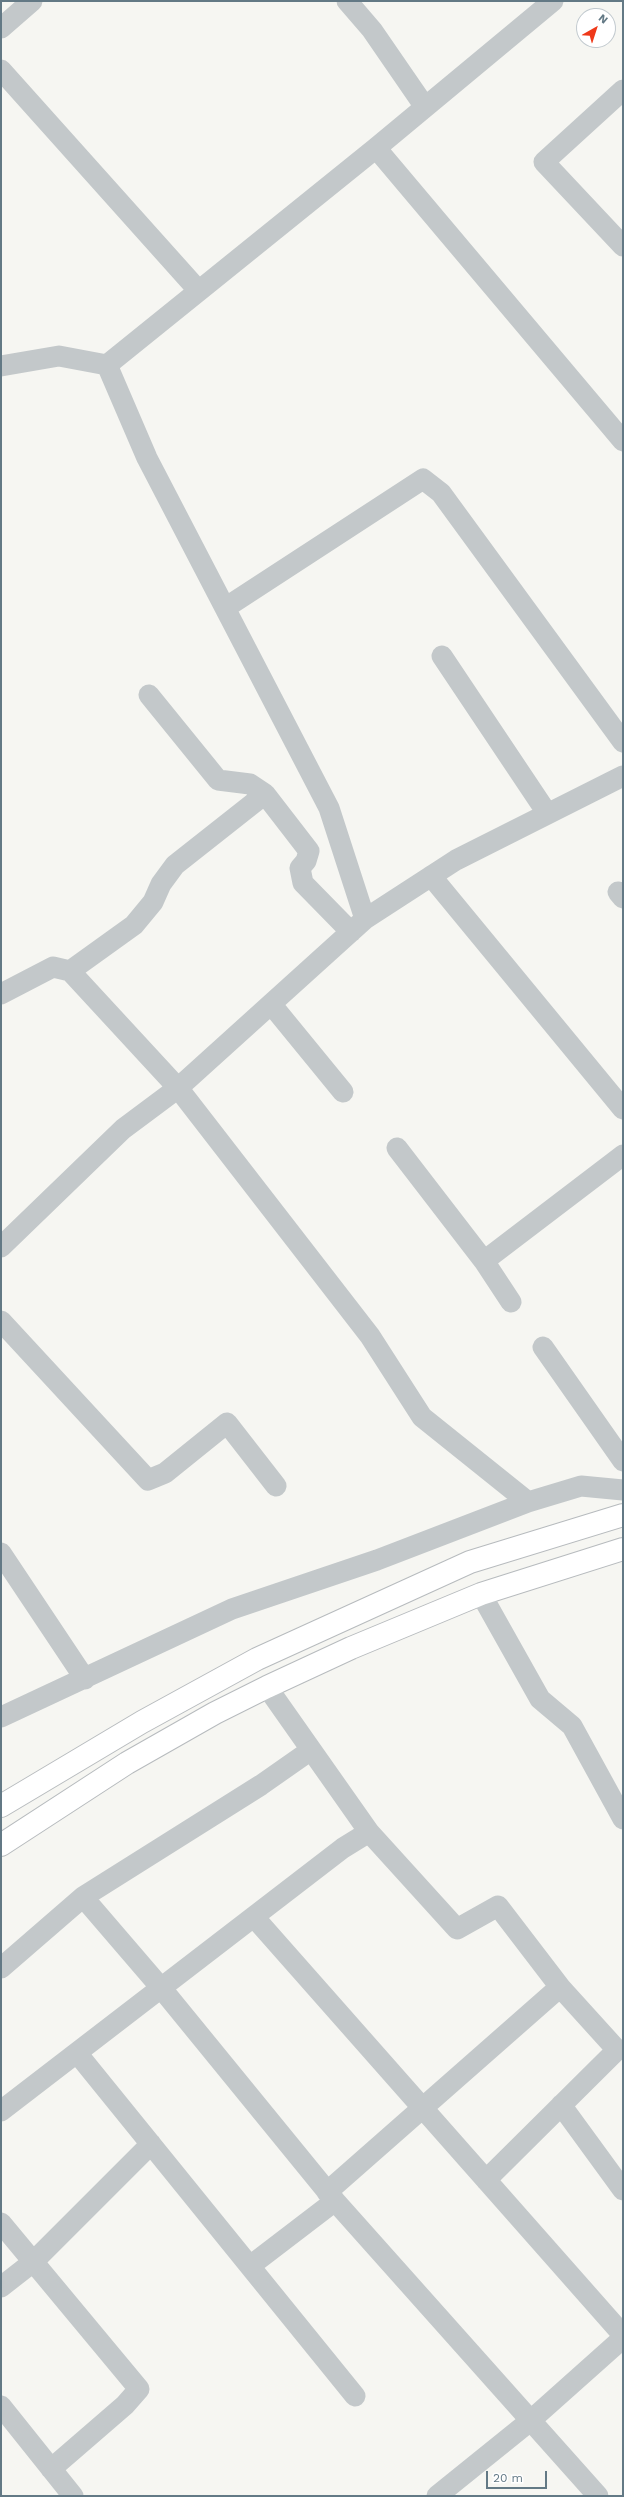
<!DOCTYPE html>
<style>
body{margin:0}
#map{position:relative;width:624px;height:2497px;overflow:hidden;background:#f6f6f2;font-family:"Work Sans",sans-serif}
canvas{display:block}
.frame{position:absolute;inset:0;border:2px solid #637985;pointer-events:none}
.north{position:absolute;left:576px;top:8px;width:40px;height:40px;box-sizing:border-box;background:#fff;border:1px solid #c1c9ce;border-radius:50%;rotate:39deg;font-size:11px;font-weight:700;line-height:16px;text-align:center;color:#637985}
.north::after{content:'';display:block;margin:auto;width:14px;height:18px;background:#ef3919;clip-path:polygon(50% 0,100% 100%,50% 72%,0 100%)}
.scale{position:absolute;left:486px;top:2471px;width:61px;height:18px;box-sizing:border-box;border:2px solid #637985;border-top:0;padding-left:5px;font-size:12px;line-height:14px;white-space:nowrap;color:#637985;-webkit-text-stroke:3px #fff;paint-order:stroke}
</style>
<div id="map">
<canvas width="624" height="2497"></canvas>
<div class="frame"></div>
<div class="north">N</div>
<div class="scale">20 m</div>
</div>
<script>
const g = document.querySelector('canvas').getContext('2d');
g.lineJoin = 'round';
const shape = rows => new Path2D(rows.map(r => 'M' + r).join(''));
function trace(path, color, width, dash) { g.strokeStyle = color; g.lineWidth = width; g.lineCap = dash ? 'butt' : 'round'; g.setLineDash(dash || []); g.stroke(path); }
const street = shape([
 [347,1,372,30,425,107],
 [1,28,32,1],
 [1,70,198,290],
 [623,90,544,162,623,246],
 [376,148,623,441],
 [107,365,147,458,329,808,365,919],
 [1,366,59,356,107,365,376,148,553,1],
 [225,608,423,479,441,493,623,742],
 [442,656,547,813],
 [149,695,218,780,250,784,265,794],
 [431,876,623,1109],
 [618,892,623,898],
 [70,971,134,925,153,902,161,884,175,865,265,794,309,851,306,861,300,868,303,883,351,932],
 [1,994,53,967,70,971,178,1088,370,1336,422,1417,528,1502],
 [271,1004,343,1092],
 [397,1148,484,1261,511,1302],
 [1,1247,123,1129,178,1088,365,919,456,860,623,776],
 [484,1261,623,1155],
 [1,1321,148,1480,165,1473,227,1423,276,1486],
 [543,1347,623,1461],
 [1,1553,85,1679],
 [481,1594,540,1699,572,1726,623,1819],
 [267,1687,369,1832],
 [1,1717,232,1609,377,1560,528,1502,581,1486,623,1490],
 [83,1897,162,1989,335,2201,598,2496],
 [254,1917,623,2335],
 [1,1968,83,1897,261,1785,311,1750],
 [77,2053,355,2396],
 [561,2105,623,2190],
 [1,2111,343,1848,369,1832,457,1929,498,1906,560,1987,327,2192],
 [486,2180,617,2050,560,1987],
 [1,2223,139,2389,125,2405,51,2469],
 [250,2266,335,2201],
 [1,2287,33,2262,151,2144],
 [1,2406,73,2496],
 [437,2496,530,2421,623,2338]
]);
const highway = shape([
 [1,1806,142,1722,257,1659,470,1562,623,1515],
 [1,1845,127,1763,215,1713,267,1687,351,1648,481,1594,623,1549]
]);
trace(highway, '#b7bbbe', 24);
trace(street, '#c3c8ca', 21);
trace(highway, '#fff', 22);
</script>
